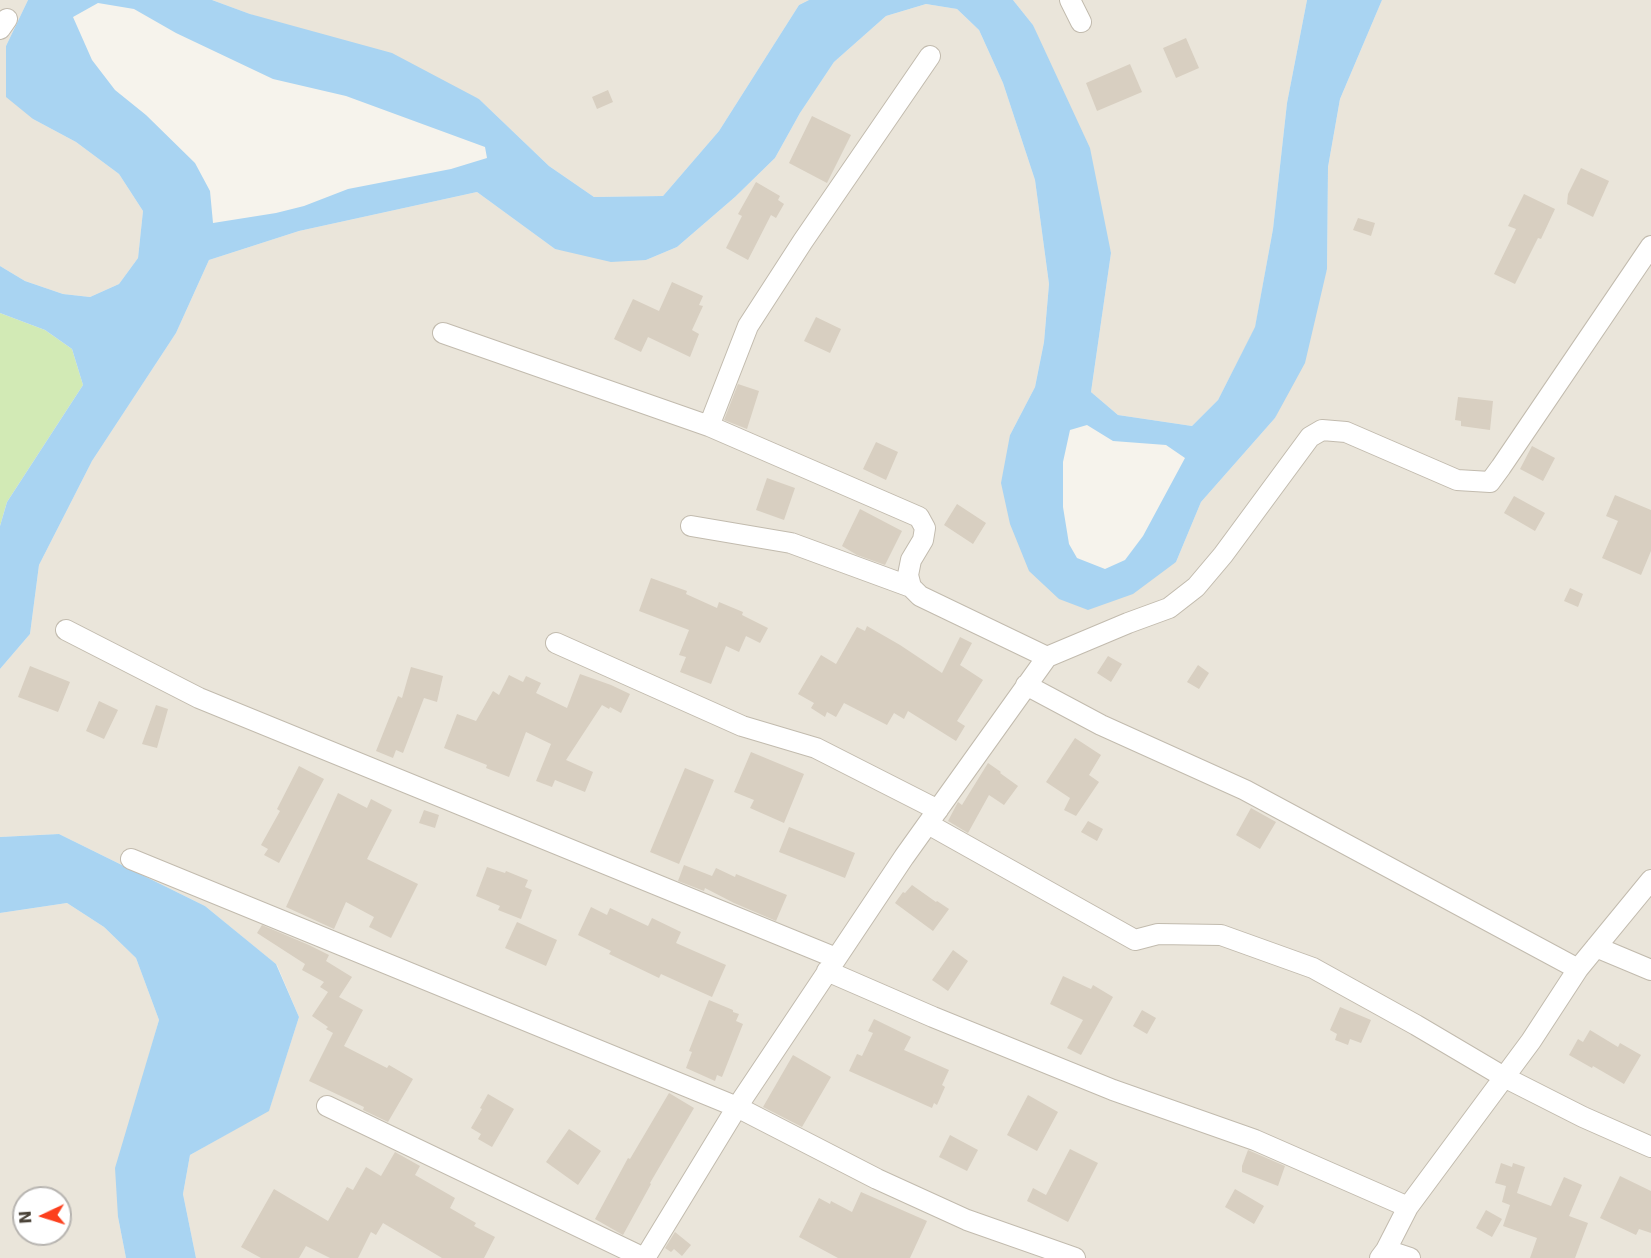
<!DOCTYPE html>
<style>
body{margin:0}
#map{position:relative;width:1651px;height:1258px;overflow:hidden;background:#f6f3ec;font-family:"DejaVu Sans",sans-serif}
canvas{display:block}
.north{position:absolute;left:12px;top:1186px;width:60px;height:60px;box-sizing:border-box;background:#fff;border:2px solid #b7b4b0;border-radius:50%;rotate:266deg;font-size:16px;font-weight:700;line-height:24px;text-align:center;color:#4b4439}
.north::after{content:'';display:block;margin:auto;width:21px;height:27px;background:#fc3f1d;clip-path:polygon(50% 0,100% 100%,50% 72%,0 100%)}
</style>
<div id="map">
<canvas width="1651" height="1258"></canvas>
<div class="north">N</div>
</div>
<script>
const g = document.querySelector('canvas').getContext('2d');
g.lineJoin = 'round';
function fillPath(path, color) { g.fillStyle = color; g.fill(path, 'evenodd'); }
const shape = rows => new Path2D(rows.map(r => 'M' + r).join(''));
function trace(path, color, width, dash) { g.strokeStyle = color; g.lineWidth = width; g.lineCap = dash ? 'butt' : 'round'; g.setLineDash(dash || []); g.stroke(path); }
const residential = shape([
 [0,0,28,0,6,46,33,119,76,142,119,174,143,211,138,258,119,284,90,297,63,294,25,281,0,266],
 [212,0,809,0,799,5,719,131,663,196,594,197,549,166,479,99],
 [1013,0,1307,0,1287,103,1273,229,1255,328,1218,400,1192,426,1118,415,1091,392,1111,253,1033,25],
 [1382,0,1651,0,1651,1258,196,1258,183,1194,190,1155,269,1110,299,1017,277,965,205,906,59,834,0,837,0,669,30,634,39,565,92,461,176,333,209,260,299,231,477,192,555,249,646,260,677,247,735,197,775,158,800,113,834,62,886,16,926,4,957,9,979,30,1003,83,1035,180,1049,284,1044,342,1035,387,1010,435,1059,599,1176,562,1201,502,1275,418,1327,269,1328,167,1340,99],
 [67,903,104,927,136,958,159,1020,142,1080,118,1217,126,1258,0,1258,0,913],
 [24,1198,60,1198,60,1234,24,1234]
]);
const green = shape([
 [0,313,45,330,72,349,83,385,7,502,0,526]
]);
const water = shape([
 [28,0,212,0,250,14,392,53,479,99,549,166,594,197,663,196,719,131,799,5,809,0,1013,0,1033,25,1090,148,1111,253,1091,392,1118,415,1192,426,1218,400,1255,327,1273,229,1287,103,1307,0,1382,0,1340,99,1328,167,1327,269,1305,363,1275,418,1201,502,1176,562,1133,594,1088,610,1059,599,1029,571,1010,524,1001,483,1010,435,1035,387,1044,342,1049,284,1035,180,1003,83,979,30,957,9,926,4,886,16,834,62,800,113,775,158,735,197,677,247,646,260,611,262,555,249,477,192,299,231,209,260,176,333,92,461,39,565,30,634,0,669,0,526,7,502,83,385,72,349,45,330,0,313,0,266,25,281,63,294,90,297,119,284,138,258,143,211,119,174,76,142,33,119,6,97,6,46],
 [98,3,134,9,176,33,273,79,346,96,485,147,487,158,451,169,348,189,304,206,276,213,213,223,210,191,195,163,146,115,115,90,92,60,73,17],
 [1087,425,1113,441,1166,445,1185,458,1143,536,1125,560,1105,569,1077,558,1069,544,1063,507,1063,462,1070,430],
 [59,834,205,906,276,964,299,1017,269,1111,190,1155,183,1194,196,1258,126,1258,118,1217,115,1168,159,1020,136,958,104,927,67,903,0,913,0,837]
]);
const building = shape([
 [1186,38,1199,68,1176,78,1163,48],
 [1130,64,1142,92,1097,111,1086,83],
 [608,90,613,102,597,109,592,97],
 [812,116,851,135,827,183,789,163],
 [1581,168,1609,181,1593,217,1567,204,1568,194],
 [756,182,780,196,778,200,784,204,776,218,771,215,748,260,726,248,742,216,738,214],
 [1524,194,1555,209,1541,239,1538,238,1515,284,1494,274,1516,229,1508,226],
 [1358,218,1375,223,1371,236,1353,230],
 [672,282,703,296,699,305,703,306,692,330,699,334,690,357,648,337,641,352,614,339,633,299,659,311],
 [816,317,841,329,830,353,804,341],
 [738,384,759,391,747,429,724,420],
 [1458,397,1493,401,1490,430,1461,426,1461,421,1455,420],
 [876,442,898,452,886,480,863,469],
 [1532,446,1555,458,1543,481,1520,469],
 [767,478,795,488,784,520,756,510],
 [1615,495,1651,510,1651,551,1641,575,1602,558,1618,521,1606,516],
 [1514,496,1545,513,1535,531,1504,513],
 [957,504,986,523,973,544,944,525],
 [860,509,902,531,885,565,857,555,842,546],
 [651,578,687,591,686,594,717,608,719,602,743,612,742,615,768,628,760,643,746,636,739,652,726,646,711,684,680,672,686,657,679,655,689,630,639,611],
 [1570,588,1583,594,1578,607,1564,601],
 [867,626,900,645,942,673,960,637,972,643,960,665,983,680,957,721,965,726,956,741,908,711,904,719,894,713,887,725,844,703,836,717,827,712,825,717,811,708,814,703,798,694,821,655,836,664,857,627,865,631],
 [1108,656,1122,664,1111,682,1097,673],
 [1198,665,1209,673,1199,689,1187,682],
 [30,666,70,682,58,712,18,697],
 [411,667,443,676,437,702,424,698,403,753,396,750,393,758,376,751,398,696,402,698],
 [580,674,611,685,630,694,621,713,610,707,609,709,602,705,566,760,593,772,585,792,555,780,552,787,536,781,551,744,526,732,509,777,486,768,487,765,444,748,457,714,476,721,493,691,499,695,509,675,523,682,526,676,541,683,536,693,567,708],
 [99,701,118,710,104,739,86,731],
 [156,705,168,709,157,748,142,744],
 [1075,738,1101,755,1089,775,1099,782,1076,816,1064,810,1070,798,1046,782],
 [751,752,804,774,784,823,750,808,754,800,734,792],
 [988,763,1001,772,1000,773,1018,786,1004,805,989,795,968,833,948,821,958,802,962,805],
 [299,766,324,779,279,863,264,855,268,849,261,845,280,811,277,809],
 [685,768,714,780,679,864,650,852],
 [338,793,367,808,371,799,392,810,367,859,418,884,391,938,369,927,374,917,346,902,334,929,286,907],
 [1251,808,1276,822,1260,849,1236,835],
 [424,810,439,815,435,828,419,823],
 [1088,821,1103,829,1097,841,1081,832],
 [789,827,855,853,845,878,779,852],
 [684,865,712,876,716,868,735,877,736,874,787,895,776,921,734,903,705,888,704,891,678,881],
 [487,867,505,873,506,871,528,880,525,887,532,890,521,919,498,910,500,906,476,896],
 [912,885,936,902,937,901,949,909,933,931,895,903,903,892,905,893],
 [591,907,607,915,610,908,648,926,652,918,681,932,676,943,726,965,712,997,661,974,659,978,609,954,611,951,578,935],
 [517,922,557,940,546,966,505,948],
 [262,925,309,945,329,955,326,961,352,977,339,997,363,1010,344,1046,387,1068,389,1065,413,1079,388,1122,363,1110,364,1107,309,1081,333,1033,326,1029,328,1027,312,1016,328,992,320,987,324,982,302,970,305,964,257,933],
 [953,950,968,961,948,991,932,980],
 [1063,976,1091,989,1093,985,1113,997,1081,1055,1067,1048,1083,1020,1050,1004],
 [709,1000,733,1010,733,1012,739,1014,736,1021,743,1024,722,1077,717,1075,715,1081,686,1068,692,1052,689,1051],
 [1340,1007,1371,1020,1361,1043,1350,1039,1348,1045,1335,1040,1337,1034,1330,1030],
 [1142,1010,1156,1018,1147,1034,1133,1026],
 [874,1019,911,1037,904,1050,949,1070,942,1085,945,1087,937,1105,934,1103,932,1108,849,1071,857,1054,862,1056,873,1033,868,1031],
 [1590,1030,1618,1047,1620,1043,1641,1055,1624,1084,1593,1066,1592,1068,1569,1055,1578,1039,1583,1042],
 [793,1055,831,1077,802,1127,763,1107],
 [669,1093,694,1108,650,1183,651,1184,623,1235,595,1219,628,1158,630,1159],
 [488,1094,514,1109,492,1147,478,1139,481,1134,471,1128,482,1109,480,1108],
 [1028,1095,1058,1112,1037,1151,1007,1135],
 [569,1129,601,1151,578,1185,546,1162],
 [950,1135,978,1150,967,1171,939,1157],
 [1070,1149,1098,1163,1068,1222,1027,1201,1033,1188,1046,1195],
 [1248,1150,1285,1166,1278,1186,1242,1172,1242,1166],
 [395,1152,420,1166,415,1175,455,1198,450,1208,476,1223,474,1226,495,1237,484,1258,442,1258,383,1223,376,1235,371,1232,358,1258,330,1258,306,1246,299,1258,261,1258,241,1247,274,1189,328,1221,347,1187,353,1190,366,1167,381,1176],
 [1501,1163,1512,1167,1513,1163,1525,1167,1517,1193,1551,1206,1564,1177,1582,1185,1569,1216,1588,1223,1575,1258,1530,1258,1537,1238,1503,1226,1510,1205,1502,1202,1506,1186,1495,1183],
 [1620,1176,1651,1191,1651,1233,1639,1229,1636,1235,1600,1218],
 [1235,1189,1264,1206,1254,1224,1225,1207],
 [861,1192,927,1221,910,1258,838,1258,799,1237,819,1198,830,1204,831,1201,852,1212],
 [1486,1210,1502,1219,1492,1237,1476,1228],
 [675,1232,691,1245,682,1256,674,1249,671,1252,665,1248]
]);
const minor = shape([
 [1070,0,1081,22],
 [0,29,7,19],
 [930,56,803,241,748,326,709,426,919,517,925,528,923,540,911,560,908,575,911,587,920,596,1047,657],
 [443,333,709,426],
 [691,526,791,543,911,587],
 [66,630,199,698,836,958],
 [556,643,742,726,816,748,938,810],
 [1026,685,1101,725,1245,790,1578,969],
 [928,824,1135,940,1158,934,1221,935,1313,968,1416,1025,1504,1077,1583,1117,1651,1147],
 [131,859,737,1107,877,1179,967,1220,1075,1258],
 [1596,947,1651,970],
 [827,971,933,1017,1113,1090,1255,1140,1408,1207],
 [327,1106,644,1258],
 [1386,1250,1410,1258],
 [645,1258,737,1107,904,857,1047,657,1128,623,1169,608,1196,587,1223,555,1310,437,1322,430,1346,432,1457,480,1490,482,1501,467,1651,246],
 [1380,1258,1386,1250,1408,1207,1531,1041,1578,969,1651,880]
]);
fillPath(residential, '#eae5da');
fillPath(green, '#d2eab5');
fillPath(water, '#a9d4f2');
fillPath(building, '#d8cfc1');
trace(minor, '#c2bbae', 22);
trace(minor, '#fff', 20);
</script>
